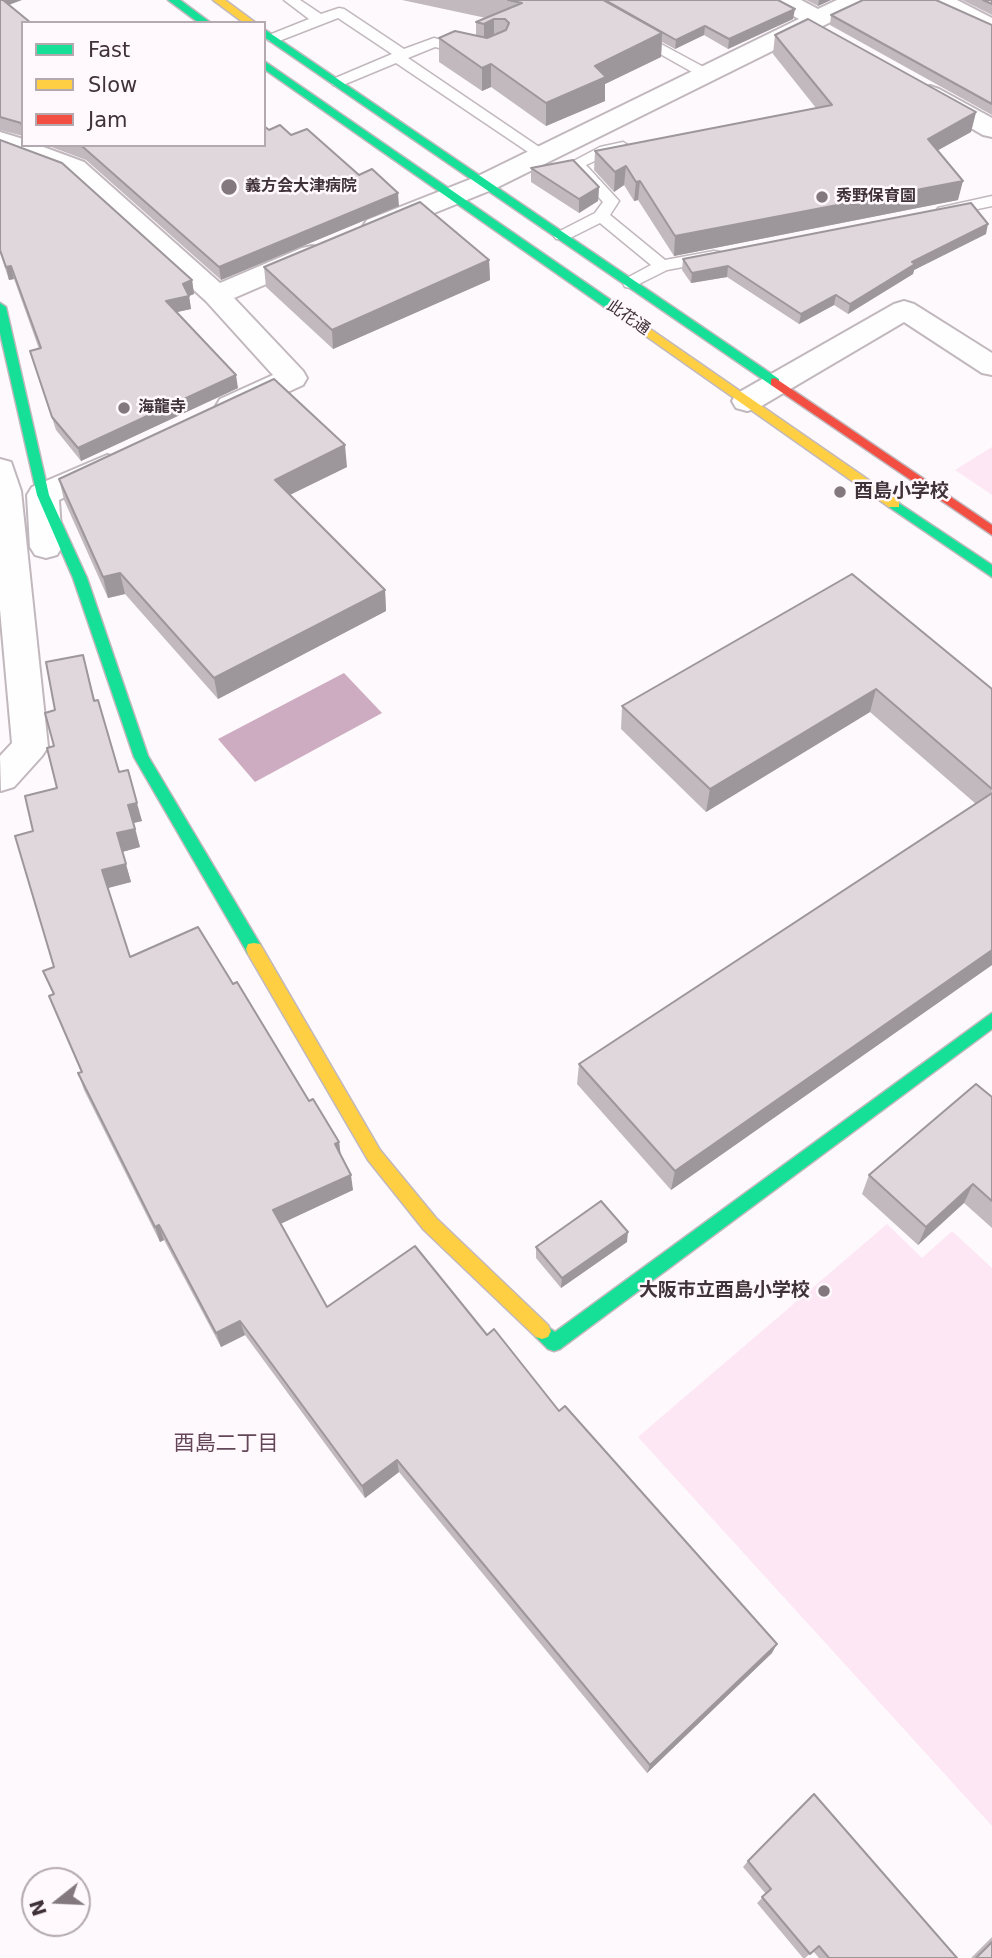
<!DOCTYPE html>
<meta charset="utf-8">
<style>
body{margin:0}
#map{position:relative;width:992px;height:1958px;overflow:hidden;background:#fef9fc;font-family:"DejaVu Sans",sans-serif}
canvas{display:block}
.legend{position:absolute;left:21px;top:21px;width:245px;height:126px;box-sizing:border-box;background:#fff8fc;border:2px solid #b3a9ae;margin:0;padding:9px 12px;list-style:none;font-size:21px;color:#40323a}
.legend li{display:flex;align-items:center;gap:14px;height:35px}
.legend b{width:35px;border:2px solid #b3a9ae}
.north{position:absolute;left:21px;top:1867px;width:70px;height:70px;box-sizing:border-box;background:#fff8fc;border:2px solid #b3a9ae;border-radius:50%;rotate:252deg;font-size:19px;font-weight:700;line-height:28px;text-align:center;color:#40323a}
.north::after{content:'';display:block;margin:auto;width:24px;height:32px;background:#82787e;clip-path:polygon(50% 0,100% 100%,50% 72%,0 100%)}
</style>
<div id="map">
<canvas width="992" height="1958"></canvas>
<ul class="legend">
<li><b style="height:9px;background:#16e098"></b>Fast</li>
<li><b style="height:9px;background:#ffcf43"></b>Slow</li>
<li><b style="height:9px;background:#f24e42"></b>Jam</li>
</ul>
<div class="north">N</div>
</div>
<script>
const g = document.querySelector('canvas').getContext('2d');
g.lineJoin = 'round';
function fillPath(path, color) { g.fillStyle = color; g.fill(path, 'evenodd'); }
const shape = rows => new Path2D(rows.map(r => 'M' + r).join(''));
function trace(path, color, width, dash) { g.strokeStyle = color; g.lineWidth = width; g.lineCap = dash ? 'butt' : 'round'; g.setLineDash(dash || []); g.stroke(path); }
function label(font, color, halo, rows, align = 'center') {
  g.font = font + ' "DejaVu Sans","Noto Sans JP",sans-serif'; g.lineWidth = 5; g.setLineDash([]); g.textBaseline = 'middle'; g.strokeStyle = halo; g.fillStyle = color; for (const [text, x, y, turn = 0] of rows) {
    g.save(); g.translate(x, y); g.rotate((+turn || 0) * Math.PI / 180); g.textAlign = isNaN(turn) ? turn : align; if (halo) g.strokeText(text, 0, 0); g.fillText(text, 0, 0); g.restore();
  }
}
const green = shape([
 [992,447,992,495,955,470],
 [887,1224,922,1258,952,1231,992,1268,992,1826,638,1437]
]);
const water = shape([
 [344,673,382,713,255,782,218,739]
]);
const lane = shape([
 [284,0,300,0,321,14,339,8,344,9,404,49,434,38,474,48,476,51,474,54,469,55,435,47,408,58,551,155,549,158,537,158,396,63,343,85,333,85,331,82,333,79,392,54,338,18,279,41,269,41,267,38,269,35,309,19,284,0],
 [635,30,711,71,713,74,711,77,701,77,630,37,628,34,635,30],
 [623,142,631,147,629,150,610,154,586,165,619,201,610,215,665,260,714,251,720,252,722,256,720,260,667,270,631,288,625,287,623,283,625,279,651,265,600,223,568,239,556,239,554,236,556,233,595,213,603,202,568,164,600,147,623,142],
 [992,196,992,206,944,216,936,211,938,208,992,196]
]);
const street = shape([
 [771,0,801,0,818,9,837,0,868,0,865,5,494,189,387,232,377,234,367,232,363,226,367,220,476,177,799,19,774,5,771,0],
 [927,0,957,0,992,18,992,35,930,5,927,0],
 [930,86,939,89,992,118,992,137,983,135,921,99,917,94,921,89,930,86],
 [0,132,23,139,23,145,38,145,84,162,220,283,302,248,312,246,322,248,326,254,322,260,234,298,303,371,307,378,303,385,242,413,231,416,220,413,216,406,220,399,273,375,206,301,66,174,0,149,0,132],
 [904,301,914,304,992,353,992,375,982,373,904,322,758,408,747,411,736,408,732,401,736,394,894,304,904,301],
 [107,455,118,458,122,465,118,472,59,500,62,547,57,555,46,558,35,555,30,547,27,495,32,487,107,455],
 [0,459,11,462,21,491,48,747,42,756,14,787,1,791,0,756,12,743,0,609,0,459]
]);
const fast = shape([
 [168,0,180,0,211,23,199,23,168,0],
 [264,29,779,379,779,385,771,385,264,37,264,29],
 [264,61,634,316,634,322,626,322,264,69,264,61],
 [0,303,6,307,49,495,87,578,148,756,260,944,262,949,260,954,248,954,134,757,73,578,37,495,0,333,0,303],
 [894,500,992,565,992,577,889,507,888,504,894,500],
 [992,1013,992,1029,560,1349,554,1351,548,1349,536,1337,533,1331,536,1325,542,1323,555,1332,992,1013]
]);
const slow = shape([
 [213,0,225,0,256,23,244,23,213,0],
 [630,315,899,501,899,507,889,507,626,322,624,319,630,315],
 [254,943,260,944,380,1150,436,1218,548,1325,551,1331,548,1337,542,1339,536,1337,424,1230,368,1160,248,954,246,949,248,944,254,943]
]);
const jam = shape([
 [775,378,992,525,992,535,771,385,771,379,775,378]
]);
const wall = shape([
 [0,0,9,5,23,23,23,136,0,130],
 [402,0,778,0,793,19,728,49,704,35,675,49,662,42,661,57,605,84,605,101,546,126,491,87,482,91,439,62,439,38,476,36,476,22,486,18],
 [806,0,831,0,818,6],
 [962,0,992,0,992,15],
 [831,15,992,25,992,115,830,25],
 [775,35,976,112,971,132,938,150,958,200,674,256,638,200,634,201,624,185,614,192,594,170,595,151,816,108,773,54],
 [269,130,291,135,359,175,399,206,221,280,86,160,46,145,264,145],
 [0,140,192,280,194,294,189,296,191,309,177,312,238,388,81,461,56,430,30,351,39,349,14,279,9,280,0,253],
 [531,168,599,187,598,201,579,213,531,182],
 [986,234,914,270,913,274,848,314,834,305,799,324,727,277,691,283,682,270,683,259],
 [489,260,490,280,333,349,266,287,264,267],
 [347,467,290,495,385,590,386,611,218,699,125,594,108,598,64,500,59,479],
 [852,574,992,689,992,965,671,1190,577,1084,579,1064,976,804,870,712,706,812,621,729,622,706],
 [83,655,95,700,119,772,142,821,134,823,140,847,122,852,131,882,108,888,130,957,233,984,309,1101,339,1142,341,1156,353,1190,280,1224,327,1307,487,1335,559,1411,772,1653,647,1773,399,1472,365,1498,245,1335,221,1347,164,1240,160,1242,84,1090,78,1073,81,1072,49,996,53,994,43,971,54,967,33,831,57,788,54,746,55,710],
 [992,1097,992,1228,964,1203,918,1245,862,1194,869,1175],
 [627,1242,561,1288,536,1258,536,1247],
 [748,1861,957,1958,819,1958,813,1951,805,1958,803,1958,757,1903,766,1894,743,1867],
 [992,1937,992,1958,971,1958]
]);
const shadedWall = shape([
 [0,0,22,0,1,8],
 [819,0,831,0,818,6],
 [795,9,793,19,728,49,729,39],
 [494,19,494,43,484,47,484,24],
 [705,26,704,35,675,49,676,40],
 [662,33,661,57,605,84,605,101,546,126,546,103,595,66],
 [491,64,491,87,482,91,482,68],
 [976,112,971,132,924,158,928,139],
 [626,166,624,185,614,192,615,172],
 [640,181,638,200,634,201,636,182],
 [963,181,958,200,674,256,675,236],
 [599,187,598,201,579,213,579,199],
 [398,193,399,206,221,280,219,267],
 [988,224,986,234,914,270,913,274,848,314,850,304,912,262],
 [489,260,490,280,333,349,332,330],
 [11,266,14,279,9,280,6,267],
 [728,266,727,277,691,283,692,273],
 [192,280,194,294,189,296,191,309,168,314,166,301,183,284],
 [836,295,834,305,799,324,801,314],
 [236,375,238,388,81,461,78,448],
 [345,445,347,467,277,501,275,480],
 [120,573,125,594,108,598,103,577],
 [385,590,386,611,218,699,214,678],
 [876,689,870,712,706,812,710,789],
 [137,803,142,821,133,823,128,805],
 [135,829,140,847,122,852,117,833],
 [126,864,131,882,108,888,102,870],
 [992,950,992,965,671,1190,675,1171],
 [339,1142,341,1158,335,1144],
 [351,1175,353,1190,276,1226,273,1210],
 [973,1184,964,1203,918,1245,926,1227],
 [159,1225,164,1240,160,1242,155,1227],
 [628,1232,627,1242,561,1288,562,1278],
 [240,1321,245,1335,221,1347,216,1333],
 [397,1460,399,1472,365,1498,362,1486],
 [777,1644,772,1653,647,1773,650,1765]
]);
const building = shape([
 [0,0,3,0,31,23,23,23,23,129,21,123,0,117,0,0],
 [508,0,603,0,662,33,595,66,606,77,546,103,491,64,482,68,439,38,455,31,487,38,506,30,509,23,505,19,494,19,484,24,476,22,522,3,508,0],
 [605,0,778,0,795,9,729,39,705,26,676,40,605,0],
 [863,0,936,0,992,25,992,104,831,15,863,0],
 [983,0,992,0,992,4,983,0],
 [808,19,976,112,928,139,963,181,675,236,640,181,636,182,626,166,615,172,595,151,832,105,775,35,808,19],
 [280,125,291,135,307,129,359,175,372,169,398,193,219,267,83,147,79,145,264,145,264,126,269,130,280,125],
 [0,140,62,163,192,280,183,284,189,296,166,301,236,375,78,448,52,417,30,351,41,348,11,266,6,267,0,250,0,140],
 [573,160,599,187,579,199,531,168,573,160],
 [420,202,489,260,332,330,264,267,420,202],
 [971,203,988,224,912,262,915,264,850,304,836,295,801,314,728,266,692,273,683,259,971,203],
 [274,379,345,445,275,480,385,590,214,678,120,573,103,577,59,479,274,379],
 [852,574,992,689,992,789,876,689,710,789,622,706,852,574],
 [83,655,94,701,98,700,119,772,128,770,137,803,128,805,135,829,117,833,126,864,102,870,130,957,198,927,233,984,237,982,309,1101,313,1099,339,1142,335,1144,351,1175,273,1210,327,1307,415,1246,487,1335,494,1329,559,1411,565,1406,777,1644,650,1765,397,1460,362,1486,240,1321,216,1333,159,1225,155,1227,78,1073,82,1072,49,996,54,994,43,971,54,967,15,836,33,831,25,796,57,788,47,748,54,746,45,713,55,710,46,662,83,655],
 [992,793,992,950,675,1171,579,1064,992,793],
 [976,1084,992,1097,992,1201,973,1184,926,1227,869,1175,976,1084],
 [601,1201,628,1232,562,1278,536,1247,601,1201],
 [814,1794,957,1958,829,1958,819,1946,810,1954,762,1897,771,1889,748,1861,814,1794],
 [992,1942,992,1958,976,1958,992,1942]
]);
const markers = [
 [229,187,9,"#82787e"],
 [822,197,7,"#82787e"],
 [124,408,7,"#82787e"],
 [840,492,7,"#82787e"],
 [824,1291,7,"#82787e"]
];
const farPoinames = [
 ["義方会大津病院",245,187],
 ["秀野保育園",836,197],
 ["海龍寺",138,408]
];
const farStreetnames = [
 ["此花通",628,318,35]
];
const poiNames = [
 ["酉島小学校",854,492],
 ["大阪市立酉島小学校",810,1291,"right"]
];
const neighbourhoodNames = [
 ["酉島二丁目",226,1445]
];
fillPath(green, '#fde7f4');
fillPath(water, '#cdabc0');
trace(lane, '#c1b8bd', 3);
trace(street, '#c1b8bd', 4);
trace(fast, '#c1b8bd', 3);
trace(slow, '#c1b8bd', 3);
trace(jam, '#c1b8bd', 3);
fillPath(lane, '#fffeff');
fillPath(street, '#fffeff');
fillPath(fast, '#16e098');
fillPath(slow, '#ffcf43');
fillPath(jam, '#f24e42');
fillPath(wall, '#c1b9bd');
fillPath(shadedWall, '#9d969a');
fillPath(building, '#e0d7dc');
trace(building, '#9d969a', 2);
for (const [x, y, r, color] of markers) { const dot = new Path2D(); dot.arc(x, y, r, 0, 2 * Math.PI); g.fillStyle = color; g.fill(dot); trace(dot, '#fff8fc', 2.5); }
label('bold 16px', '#40323a', '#fff8fc', farPoinames, 'left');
label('16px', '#40323a', '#fff8fc', farStreetnames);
label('bold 19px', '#40323a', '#fff8fc', poiNames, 'left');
label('21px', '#634759', '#fff8fc', neighbourhoodNames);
</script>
